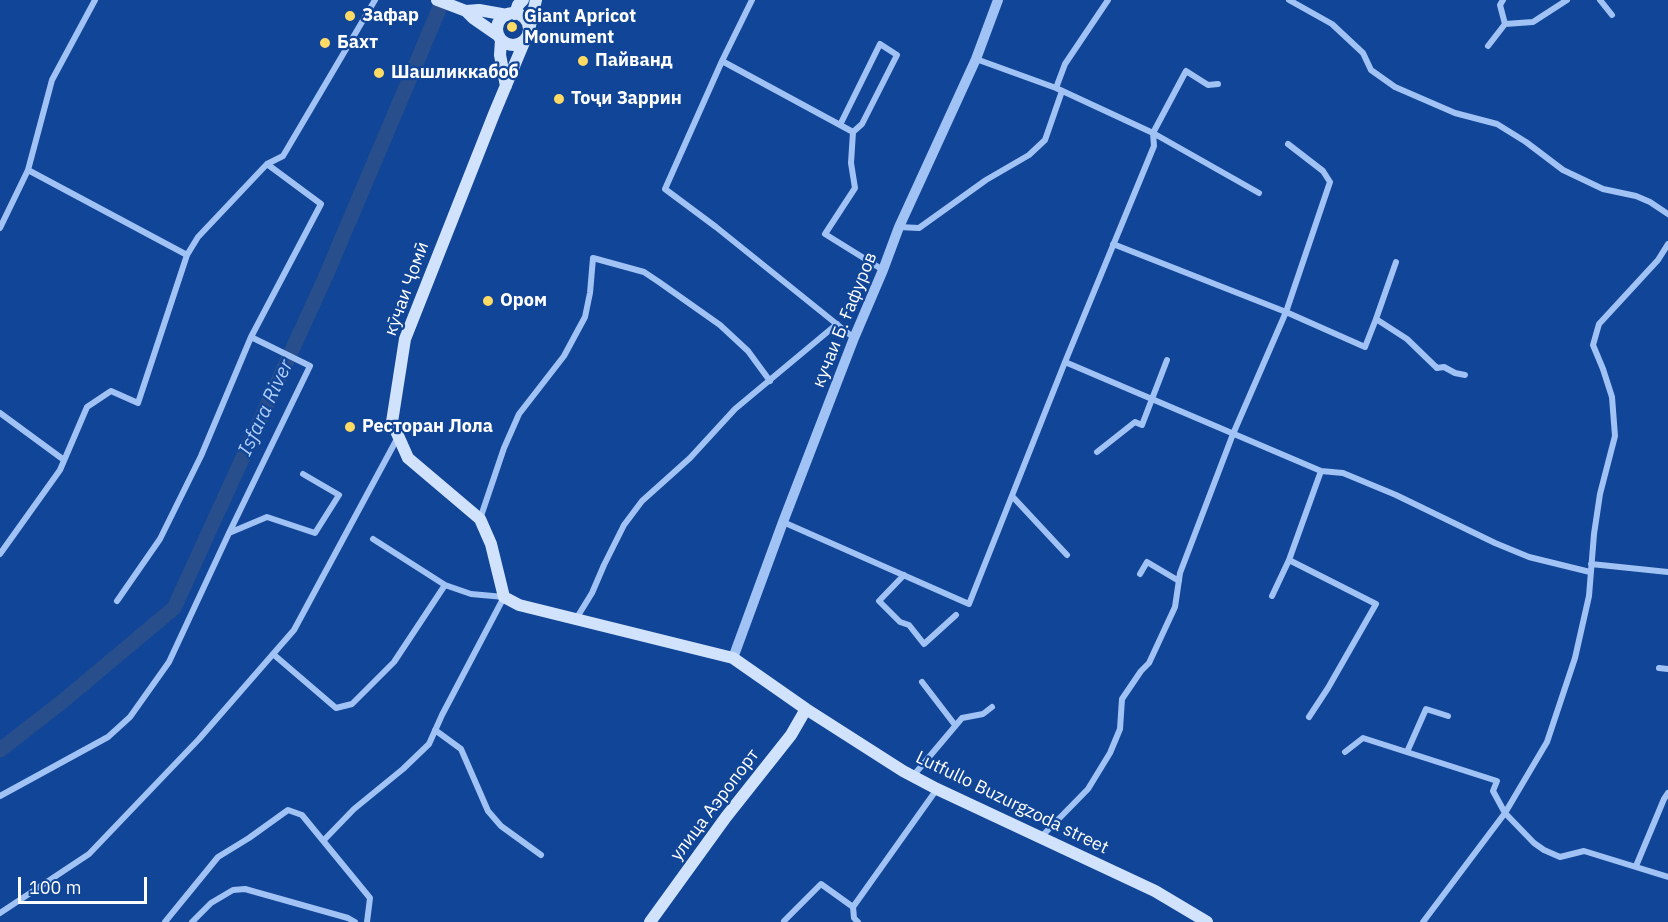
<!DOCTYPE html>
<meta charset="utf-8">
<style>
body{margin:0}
#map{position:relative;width:1668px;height:922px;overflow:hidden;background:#114597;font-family:"IBM Plex Sans",sans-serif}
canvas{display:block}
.scale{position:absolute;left:18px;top:877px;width:129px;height:27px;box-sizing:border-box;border:3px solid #fff;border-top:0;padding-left:8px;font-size:18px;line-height:21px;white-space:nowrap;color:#fff;-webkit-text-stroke:4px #114597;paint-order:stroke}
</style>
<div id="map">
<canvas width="1668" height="922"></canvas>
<div class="scale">100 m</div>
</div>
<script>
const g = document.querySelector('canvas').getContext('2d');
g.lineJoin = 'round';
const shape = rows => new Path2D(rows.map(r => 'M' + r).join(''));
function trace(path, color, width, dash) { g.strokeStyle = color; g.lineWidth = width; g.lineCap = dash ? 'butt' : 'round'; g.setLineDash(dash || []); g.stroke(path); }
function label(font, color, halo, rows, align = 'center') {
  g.font = font + ' "IBM Plex Sans",sans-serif'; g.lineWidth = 4.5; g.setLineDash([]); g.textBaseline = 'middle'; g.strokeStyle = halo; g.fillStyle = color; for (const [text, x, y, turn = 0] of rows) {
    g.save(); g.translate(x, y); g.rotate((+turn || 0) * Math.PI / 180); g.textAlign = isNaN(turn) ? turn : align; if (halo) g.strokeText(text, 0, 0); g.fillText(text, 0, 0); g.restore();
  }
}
const river = shape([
 [0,750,63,701,174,608,325,278,443,0]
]);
const minor = shape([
 [752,0,722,61,665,189,716,227,854,338],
 [1289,0,1332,24,1363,53,1371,70,1395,87,1455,113,1497,124,1526,142,1563,170,1603,189,1636,196,1650,202,1668,214],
 [1503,0,1500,5,1505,24],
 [1600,0,1612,15],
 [1488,46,1505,24,1533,22,1567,0],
 [722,61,853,132,851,163,855,188,825,234,883,270],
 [1218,84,1208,85,1186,71,1153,133,1259,193],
 [1056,88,1065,64,1108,0],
 [840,125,880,44,897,55,862,124,853,132],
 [28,170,187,255],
 [899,227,919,228,986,180,1029,155,1045,140,1062,91],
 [0,228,28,170,52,80,95,0],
 [1113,244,1286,312,1365,347,1376,319,1407,339,1437,368,1444,367,1455,373,1465,375],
 [1376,319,1396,262],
 [251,337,321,204,267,164],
 [1065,362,1321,471,1343,473,1396,495,1495,543,1529,557,1590,572],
 [0,413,64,460],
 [1097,452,1135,422,1142,425,1167,360],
 [1012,496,1067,555],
 [480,519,504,448,519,414,564,356,585,317,590,293,593,258,644,272,659,282,720,325,748,351,770,381],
 [783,522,969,604,1065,362,1154,146,1153,133,1056,88,976,59],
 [229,533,267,517,315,533,339,495,303,474],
 [0,554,60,470,87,407,111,391,138,403,187,255,198,237,267,164,283,156,375,0],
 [1289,560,1376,604,1328,688,1309,717],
 [1591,564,1668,572],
 [1140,574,1147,562,1179,581],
 [904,575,879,601,900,622,909,625,924,644,956,615],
 [1272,596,1289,560,1321,471],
 [576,619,592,593,604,565,624,525,642,501,690,458,735,409,837,324],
 [273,654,336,708,352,704,394,662,445,585],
 [1659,668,1668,669],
 [922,682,955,725],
 [435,730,461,749,488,811,501,826,541,855],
 [1345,752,1363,738,1497,781,1493,791,1505,813,1534,843,1544,850,1560,857,1584,851,1668,877],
 [1407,752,1426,709,1448,716],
 [913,776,962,718,983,714,992,707],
 [0,796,108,737,130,717,169,662,229,533,310,366,251,337,201,456,160,539,117,601],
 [1041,837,1088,789,1110,753,1120,729,1122,699,1141,671,1149,663,1175,607,1180,573,1233,434,1286,312,1330,182,1323,171,1288,144],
 [324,840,354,809,403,769,429,744,442,715,504,597,471,594,445,585,373,539],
 [1636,866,1664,799,1668,793],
 [0,913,89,854,199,739,294,630,398,437],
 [784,921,821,884,853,907],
 [165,922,218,857,249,838,288,810,302,815,370,898,367,922],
 [192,922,211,903,233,890,245,889,348,918,355,922],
 [858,922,854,918,853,907,937,789],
 [1423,922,1505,813,1547,742,1575,658,1589,596,1594,534,1600,494,1615,436,1612,397,1603,369,1593,345,1599,324,1658,260,1668,244]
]);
const tertiary = shape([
 [733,658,783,522,854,338,883,270,899,227,976,59,998,0]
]);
const secondary = shape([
 [437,0,466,11,473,18,499,36],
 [466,11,479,10,507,15],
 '497 29a16 16 0 1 1 32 0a16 16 0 1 1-32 0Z',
 [515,14,518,5,523,0],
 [529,30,536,0],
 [501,40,500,55,506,86],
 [525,40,494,114,405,339,392,422,408,458,480,519,491,544,504,597,519,605,733,658,806,709,903,771,937,789,1155,891,1207,922],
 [650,922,726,817,791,735,806,709]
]);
const markers = [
 [350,16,6,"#ffda64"],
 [512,27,6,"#ffda64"],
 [325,43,6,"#ffda64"],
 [583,61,6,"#ffda64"],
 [379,73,6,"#ffda64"],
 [559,99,6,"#ffda64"],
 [488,301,6,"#ffda64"],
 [350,427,6,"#ffda64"]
];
const poiNames = [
 ["Зафар",362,16],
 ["Giant Apricot",524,17],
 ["Monument",524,38],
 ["Бахт",337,43],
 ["Пайванд",595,61],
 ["Шашликкабоб",391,73],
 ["Тоҷи Заррин",571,99],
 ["Ором",500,301],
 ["Ресторан Лола",362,427]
];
const streetNames = [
 ["кӯчаи Ҷомӣ",407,289,-70],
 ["кучаи Б. Ғафуров",845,320,-68],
 ["Lutfullo Buzurgzoda street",1012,803,26],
 ["улица Аэропорт",715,805,-53]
];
const waterNames = [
 ["Isfara River",266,408,-65]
];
trace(river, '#284e8b', 15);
trace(minor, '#a1c2f4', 6);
trace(tertiary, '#a1c2f4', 10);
trace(secondary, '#d1e2fd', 12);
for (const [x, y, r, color] of markers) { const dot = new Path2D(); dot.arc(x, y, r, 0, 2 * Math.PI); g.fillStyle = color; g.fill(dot); trace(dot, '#114597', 2); }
label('bold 18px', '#fff', '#114597', poiNames, 'left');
label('18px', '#fff', '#114597', streetNames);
label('italic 20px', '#aecdfa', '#114597', waterNames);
</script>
